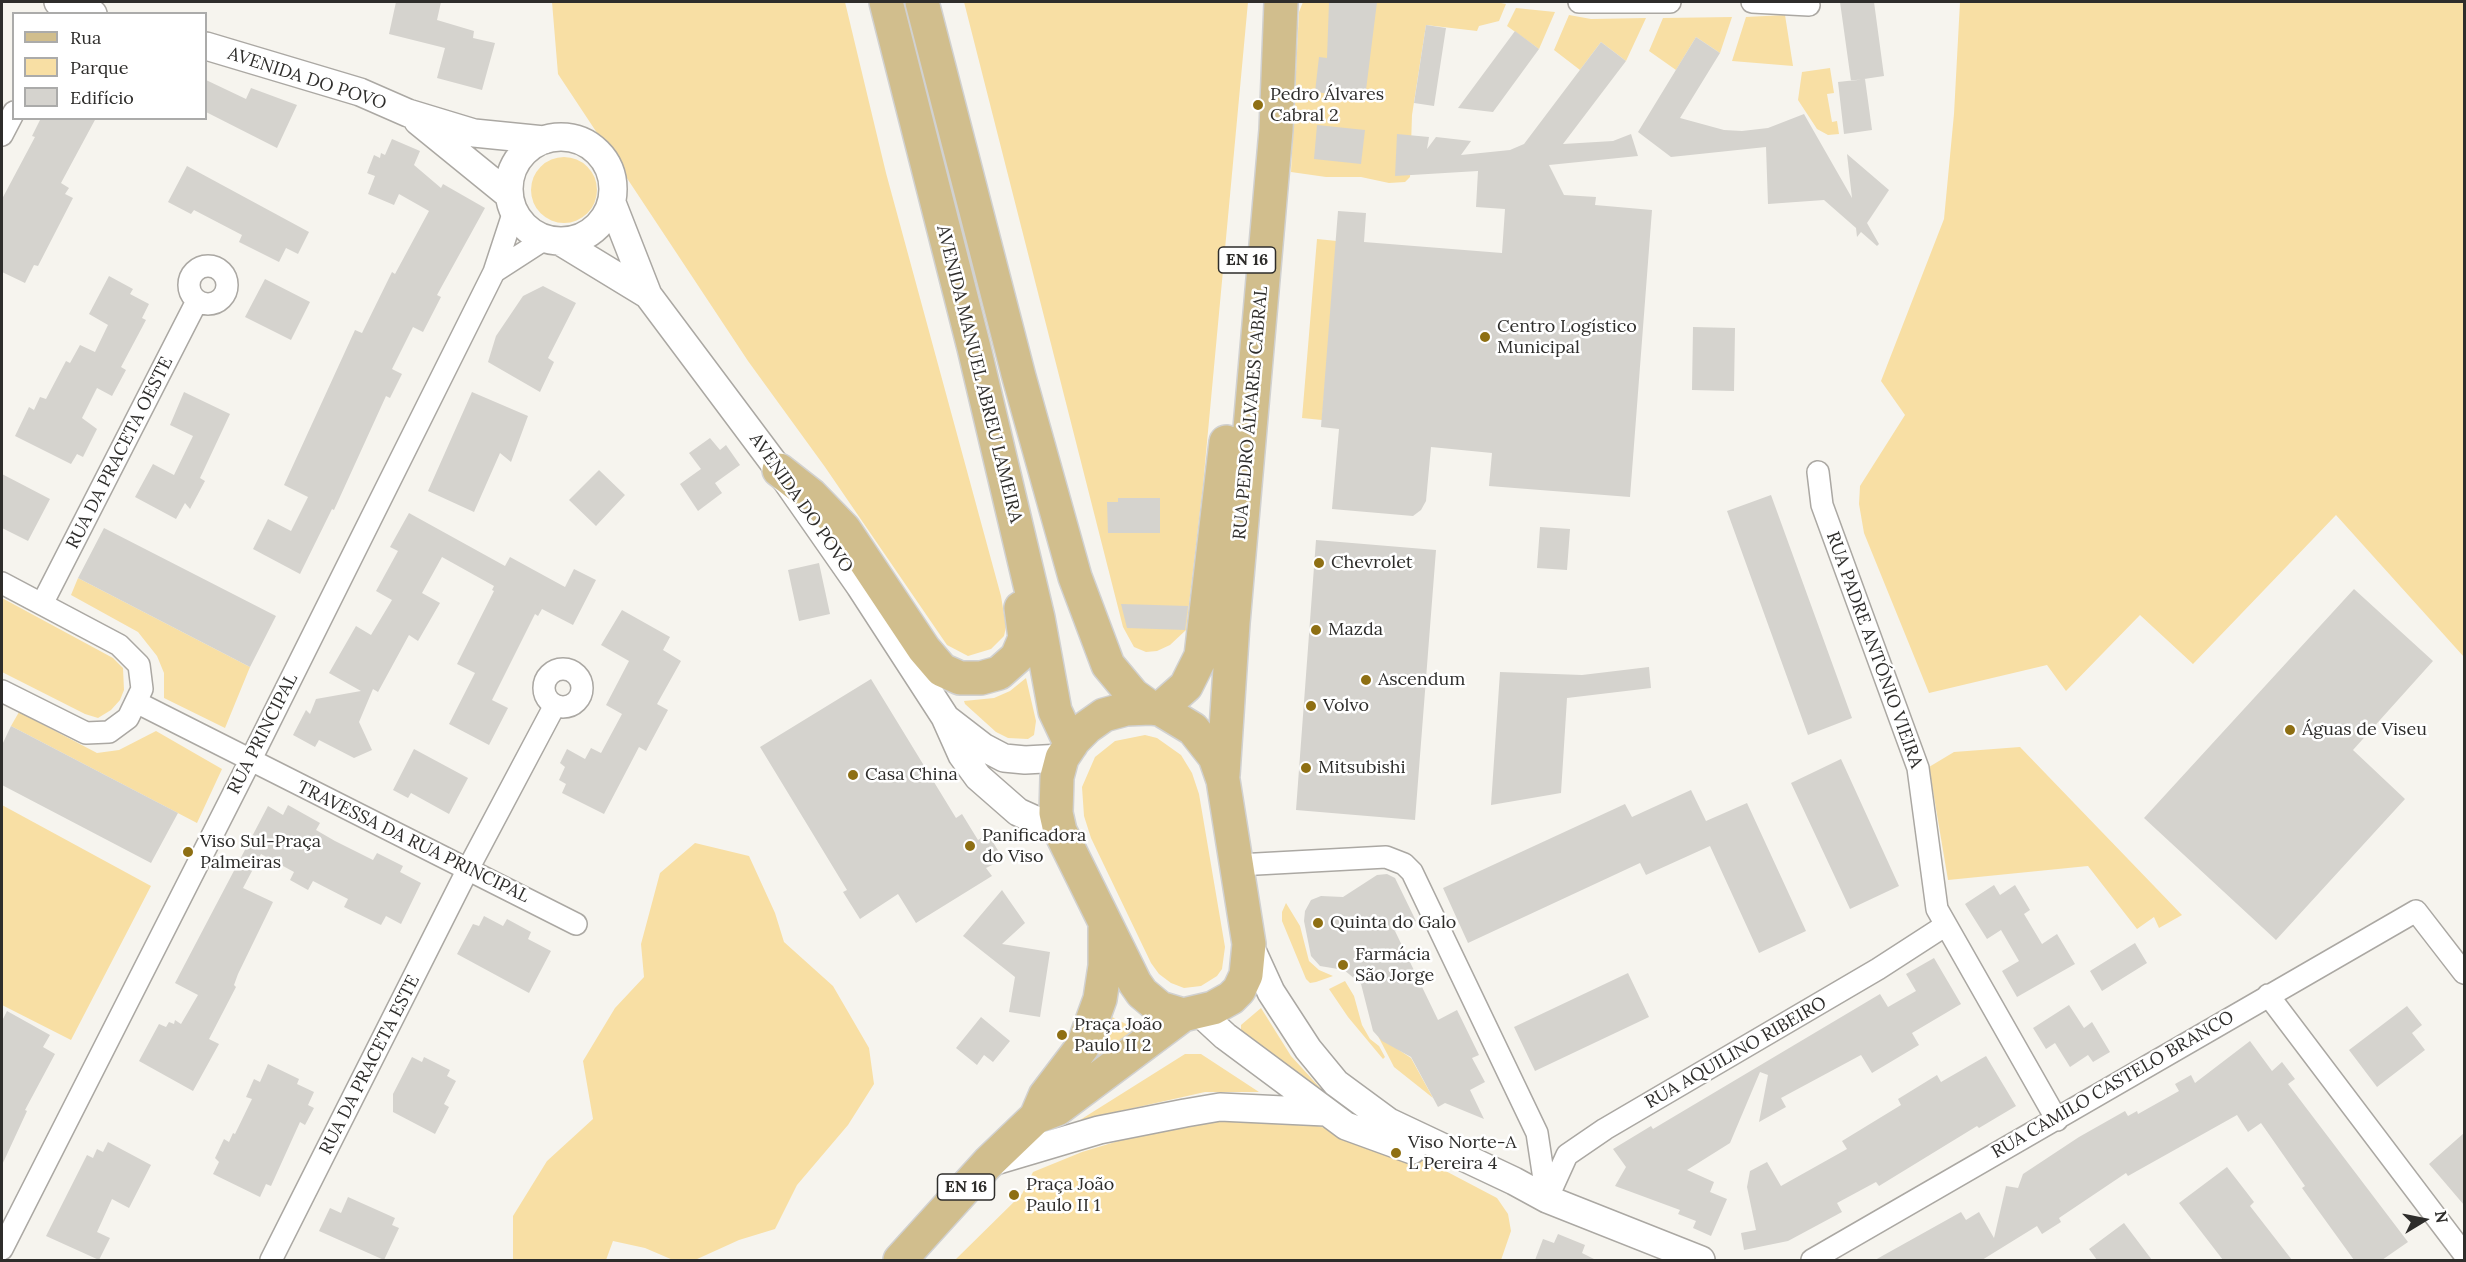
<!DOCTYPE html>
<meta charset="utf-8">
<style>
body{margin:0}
#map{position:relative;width:2466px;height:1262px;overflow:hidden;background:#f6f4ee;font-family:Lora,serif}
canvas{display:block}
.frame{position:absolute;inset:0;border:3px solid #2e2d2b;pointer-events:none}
.legend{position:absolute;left:12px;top:12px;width:195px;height:108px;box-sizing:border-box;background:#fff;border:2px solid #ababaa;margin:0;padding:8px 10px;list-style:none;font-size:18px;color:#2e2d2b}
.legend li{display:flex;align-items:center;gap:12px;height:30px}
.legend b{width:30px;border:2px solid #ababaa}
.north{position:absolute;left:2394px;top:1190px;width:60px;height:60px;-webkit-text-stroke:4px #fff;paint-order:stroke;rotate:80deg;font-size:16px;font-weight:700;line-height:24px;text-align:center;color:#2e2d2b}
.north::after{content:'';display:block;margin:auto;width:21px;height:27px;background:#2e2d2b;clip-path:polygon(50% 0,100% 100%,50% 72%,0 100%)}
</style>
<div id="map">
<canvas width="2466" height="1262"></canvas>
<div class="frame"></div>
<ul class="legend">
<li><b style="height:8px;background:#d1be8d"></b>Rua</li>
<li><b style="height:16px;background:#f8dfa4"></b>Parque</li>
<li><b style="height:16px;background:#d5d3ce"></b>Edifício</li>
</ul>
<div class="north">N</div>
</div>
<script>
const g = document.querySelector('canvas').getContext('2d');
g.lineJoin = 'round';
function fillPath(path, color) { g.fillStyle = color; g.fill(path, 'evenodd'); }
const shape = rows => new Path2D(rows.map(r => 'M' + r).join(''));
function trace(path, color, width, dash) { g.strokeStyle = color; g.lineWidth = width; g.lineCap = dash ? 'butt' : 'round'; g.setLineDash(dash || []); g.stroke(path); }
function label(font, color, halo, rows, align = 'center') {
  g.font = font + ' Lora,serif'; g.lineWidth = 5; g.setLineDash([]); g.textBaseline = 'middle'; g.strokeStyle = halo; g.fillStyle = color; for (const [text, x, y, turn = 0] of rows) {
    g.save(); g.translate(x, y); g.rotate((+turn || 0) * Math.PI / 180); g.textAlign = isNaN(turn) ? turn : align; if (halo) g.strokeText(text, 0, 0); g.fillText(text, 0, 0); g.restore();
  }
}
const green = shape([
 [552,2,845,2,886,173,1001,596,1006,627,1004,636,991,649,968,656,947,645,825,467,748,361,558,74],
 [964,2,1248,2,1203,485,1186,630,1170,645,1157,651,1146,652,1134,647,1123,627],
 [1303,2,1496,2,1506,4,1499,21,1479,26,1477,31,1426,25,1412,115,1410,177,1405,182,1389,183,1361,177,1326,177,1291,172,1299,12],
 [1960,2,2464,2,2464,657,2336,515,2193,664,2140,615,2066,691,2047,665,1929,693,1864,533,1859,504,1860,486,1905,415,1881,381,1944,219,1954,114],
 [1516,8,1555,12,1539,49,1507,26],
 [1569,15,1591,19,1646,18,1626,61,1601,42,1580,70,1554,50],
 [1785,15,1793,66,1732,61,1746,17],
 [1732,17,1720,53,1696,37,1676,70,1649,51,1663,18],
 [1830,68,1834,93,1827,94,1832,122,1837,121,1839,134,1828,135,1817,129,1798,100,1802,72],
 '531 190a33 33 0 1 1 66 0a33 33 0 1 1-66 0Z',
 [1317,239,1337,241,1322,420,1302,418],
 [78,578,250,667,225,728,164,698,164,673,157,656,138,632,71,595],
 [2,598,113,658,123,668,124,690,120,700,111,710,98,718,85,714,2,672],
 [1026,678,1036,721,1034,735,1028,739,1008,738,996,732,965,704,964,701,994,698,1010,691],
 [19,712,97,753,119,750,156,731,222,769,197,823,11,726],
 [1145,735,1157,738,1181,755,1192,773,1199,794,1225,947,1222,969,1217,976,1201,986,1184,988,1171,983,1159,974,1151,963,1091,838,1084,816,1082,787,1095,757,1115,741],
 [2020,747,2182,915,2159,928,2154,917,2137,929,2088,866,1948,880,1929,767,1954,752],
 [2,805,151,886,71,1040,2,1005],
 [695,843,749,856,775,913,784,942,833,986,869,1048,874,1084,848,1125,797,1185,775,1229,739,1240,695,1260,673,1260,645,1248,613,1241,606,1260,513,1260,513,1216,547,1161,593,1119,583,1061,615,1008,644,977,641,944,660,873],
 [1286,903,1300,926,1309,961,1319,970,1333,976,1316,982,1310,983,1306,979,1282,921,1282,912],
 [1345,981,1354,996,1362,1025,1370,1039,1379,1046,1385,1057,1383,1059,1348,1017,1329,989],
 [1261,1008,1291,1056,1333,1102,1241,1031,1241,1025],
 [1110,1016,1130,1026,1135,1033,1089,1067,1101,1051],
 [1378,1036,1411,1058,1433,1098,1394,1067],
 [1185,1054,1201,1054,1259,1092,1205,1092,1080,1120],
 [1241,1118,1317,1126,1367,1138,1419,1157,1497,1198,1508,1214,1511,1231,1501,1260,955,1260,1022,1194,1033,1172,1082,1152,1158,1129]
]);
const building = shape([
 [396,2,441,2,437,20,474,31,473,38,495,43,482,90,437,78,445,48,389,34],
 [1329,2,1377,2,1365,98,1315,92,1319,57,1327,58],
 [1840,2,1874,2,1884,76,1851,81],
 [1426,25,1446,28,1434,106,1414,103],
 [1515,31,1539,49,1493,112,1458,108],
 [1696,37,1720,53,1680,118,1724,130,1742,131,1768,128,1804,114,1852,198,1847,154,1889,190,1867,223,1879,244,1877,246,1861,232,1857,237,1856,228,1824,200,1768,204,1766,147,1671,157,1638,132],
 [1601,42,1626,61,1563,144,1613,141,1631,134,1638,156,1549,165,1564,195,1596,197,1595,205,1652,210,1630,497,1489,486,1492,453,1431,447,1426,501,1421,510,1413,516,1332,509,1339,429,1321,427,1338,211,1366,213,1364,242,1502,253,1505,209,1476,207,1478,171,1395,176,1397,134,1429,137,1427,149,1436,137,1471,141,1461,155,1510,150,1524,144],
 [1865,79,1872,130,1844,134,1838,82],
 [206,80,246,99,251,88,297,105,277,148,206,112],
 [41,118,96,118,61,183,69,188,65,194,73,198,38,266,34,265,25,283,2,272,2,199,35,137,32,136],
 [1317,125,1365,130,1361,164,1314,159],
 [392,139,420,151,414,165,441,188,443,184,485,208,437,295,441,297,423,332,413,327,392,369,402,374,390,398,386,396,334,510,332,509,300,574,253,549,268,519,291,531,308,497,284,485,355,330,362,333,392,272,395,274,429,211,399,194,394,205,368,194,375,176,367,173,374,155,380,158,381,153,385,155],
 [187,166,309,232,298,254,286,248,279,262,239,242,242,235,194,210,191,214,168,202],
 [109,276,133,289,130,294,149,304,142,318,146,320,121,367,126,370,112,396,97,388,82,418,97,429,83,457,77,454,71,464,15,436,29,407,34,410,40,397,46,399,66,361,70,363,80,345,95,352,108,325,89,314],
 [265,279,310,302,291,340,245,317],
 [543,286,576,303,548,358,554,362,540,392,488,362,496,336,523,296],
 [1693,327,1735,328,1734,391,1692,390],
 [184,392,230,414,200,478,205,481,190,509,185,503,176,519,135,497,153,464,174,475,193,436,170,425],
 [472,392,528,416,511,462,500,453,474,512,428,491],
 [710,438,720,450,726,445,740,465,715,483,722,493,698,511,680,484,701,469,689,453],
 [599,470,625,495,596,526,569,500],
 [2,474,50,499,28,541,2,528],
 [1771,495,1852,718,1808,735,1727,511],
 [1118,498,1160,498,1160,533,1108,533,1107,502,1118,502],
 [409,513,505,566,510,557,565,587,574,569,596,580,573,625,542,609,538,616,535,614,492,700,508,708,489,745,449,724,475,673,457,664,494,591,492,590,494,586,442,557,422,593,440,603,418,641,409,635,378,692,373,689,359,722,372,750,354,758,319,740,315,747,293,735,306,710,310,714,316,699,361,691,329,673,356,626,371,635,392,600,376,591,398,551,390,547],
 [1540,527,1570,529,1567,570,1537,568],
 [104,528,276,616,250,667,78,578],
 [1316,540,1436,550,1415,820,1296,810],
 [819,563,830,614,799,621,788,570],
 [2354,589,2433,661,2353,750,2405,799,2276,940,2144,818],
 [1121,604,1188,606,1185,630,1127,628],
 [622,610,670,637,663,650,681,661,657,704,668,710,646,751,639,747,604,814,562,793,566,784,559,780,565,767,560,763,567,749,585,759,591,748,601,753,622,714,606,705,629,661,601,645],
 [1649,667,1651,688,1567,698,1561,793,1491,805,1500,672,1582,675],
 [871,679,956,818,962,814,978,840,988,834,999,852,990,858,994,864,986,868,992,876,916,923,898,894,860,919,843,892,847,890,760,747],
 [11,726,178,813,151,863,2,785,2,745],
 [414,749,468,778,449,814,411,793,408,798,393,790],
 [1841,759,1899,886,1850,909,1791,783],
 [1691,790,1706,821,1747,803,1806,931,1759,953,1710,846,1646,875,1640,863,1468,943,1443,888,1625,804,1632,817],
 [288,805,320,823,316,830,335,841,373,860,377,853,403,866,400,872,421,883,401,924,386,916,381,925,344,907,348,899,313,881,308,890,290,880,294,872,261,854,243,888,273,902,238,974,234,985,236,987,209,1039,219,1044,193,1091,139,1061,159,1024,166,1027,169,1022,174,1024,175,1020,181,1024,198,995,175,983,268,806,283,815],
 [1387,874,1395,878,1416,921,1395,931,1438,1020,1457,1010,1479,1055,1472,1058,1485,1082,1470,1090,1484,1119,1445,1103,1438,1107,1411,1057,1382,1041,1373,1031,1361,984,1344,970,1320,966,1311,956,1304,921,1305,911,1311,900,1321,896,1343,897,1377,875],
 [1994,885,2000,895,2015,885,2030,910,2024,914,2042,944,2057,934,2075,964,2017,997,2002,971,2019,961,2001,930,1987,939,1965,904],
 [1002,890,1025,923,1002,944,1050,952,1040,1017,1009,1012,1015,977,963,936],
 [484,916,503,926,507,919,531,932,528,939,551,951,529,993,457,954,473,924,479,926],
 [2135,943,2147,963,2102,991,2090,971],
 [1934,958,1961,1004,1912,1033,1919,1045,1872,1073,1861,1055,1781,1098,1786,1107,1759,1122,1768,1075,1760,1072,1730,1143,1687,1170,1714,1182,1710,1192,1727,1199,1711,1236,1693,1228,1696,1221,1678,1214,1680,1210,1615,1186,1626,1167,1613,1149,1651,1126,1653,1129,1880,994,1888,1007,1916,991,1906,974],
 [1628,973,1649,1017,1535,1071,1514,1027],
 [2069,1005,2084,1028,2092,1022,2110,1052,2093,1062,2088,1055,2070,1067,2055,1043,2046,1049,2033,1028],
 [2407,1006,2422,1025,2412,1033,2425,1050,2377,1087,2349,1050],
 [7,1011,50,1035,43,1047,55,1054,25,1110,27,1111,2,1165,2,1021],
 [981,1017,1010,1041,993,1062,984,1055,977,1065,956,1048],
 [2250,1041,2272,1071,2282,1062,2295,1079,2288,1084,2408,1242,2382,1260,2354,1260,2302,1188,2305,1186,2261,1123,2248,1132,2237,1115,2128,1176,2126,1173,2059,1218,2061,1222,2042,1234,2037,1226,1982,1260,1875,1260,1961,1212,1966,1220,1979,1212,1994,1238,2006,1186,2018,1188,2023,1174,2079,1137,2125,1111,2128,1116,2137,1111,2138,1114,2179,1091,2175,1084,2191,1075,2195,1083],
 [1986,1056,2016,1106,1979,1128,1977,1126,1879,1186,1876,1182,1837,1203,1842,1212,1788,1241,1744,1250,1741,1233,1756,1230,1747,1187,1750,1171,1767,1162,1781,1186,1847,1149,1842,1141,1901,1105,1898,1099,1937,1075,1941,1082],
 [412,1057,422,1062,424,1057,450,1070,447,1076,456,1081,444,1104,449,1107,435,1134,393,1112,393,1094],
 [268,1064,299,1079,297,1084,314,1092,308,1105,314,1108,305,1125,300,1122,271,1186,266,1184,260,1197,213,1174,219,1162,215,1158,224,1139,229,1142,233,1133,235,1134,252,1099,246,1097,254,1079,260,1082],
 [2464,1133,2464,1205,2429,1164],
 [108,1142,151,1165,129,1208,112,1199,97,1232,110,1238,99,1260,46,1236,87,1155,93,1158,97,1149,103,1152],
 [2227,1167,2254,1202,2250,1206,2292,1260,2223,1260,2179,1203],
 [348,1197,395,1218,392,1225,399,1228,384,1260,319,1231,330,1208,341,1213],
 [2124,1223,2152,1260,2097,1260,2089,1249],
 [1558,1234,1585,1245,1582,1253,1596,1260,1535,1260,1543,1239,1554,1243]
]);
const minor = shape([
 [1579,2,1670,2],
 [1752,2,1809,5],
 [2,135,14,112],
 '189 285a19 19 0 1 1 38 0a19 19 0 1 1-38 0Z',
 [494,272,545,239],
 [1818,472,1822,505,1918,768,1937,909,2057,1120],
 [2,583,119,645,139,665,142,689,128,718,109,732,86,733,2,691],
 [42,604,197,301],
 '544 688a19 19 0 1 1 38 0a19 19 0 1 1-38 0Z',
 [136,702,576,924],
 [1238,865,1386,857,1404,864,1412,872,1537,1133,1547,1199],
 [2268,995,2464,1254],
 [1547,1199,1567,1155,1605,1129,1878,969,1946,925],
 [2,1249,250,761,494,272,514,211],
 [271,1260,468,869,555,705],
 [1812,1260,2416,911,2464,973]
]);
const tertiary = shape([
 [58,2,93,14],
 [206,46,360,92,408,113,474,133,544,140],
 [418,121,509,195],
 '509 189a52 52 0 1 1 104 0a52 52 0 1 1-104 0Z',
 [612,203,648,295,779,470,860,586,945,717,962,755,978,777,1018,812,1060,831],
 [561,242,648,295],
 [948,720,983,747,1004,758,1025,760,1062,758],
 [1249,944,1271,992,1308,1049,1336,1083,1389,1122,1514,1181,1547,1199,1701,1260],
 [1199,1012,1225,1036,1346,1126,1412,1150],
 [988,1163,1099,1130,1185,1113,1220,1107,1325,1112]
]);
const primary = shape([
 [886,2,974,348,1038,618,1055,711,1071,745],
 [922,2,1019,377,1075,577,1108,665,1133,695,1151,708],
 [779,470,811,495,844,529,924,649,942,670,960,678,981,678,999,673,1017,657,1025,638,1021,608],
 [1151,708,1160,709,1193,729,1215,757,1223,780,1249,944,1246,975,1239,990,1231,998,1213,1008,1183,1015,1160,1008,1142,993,1135,983,1060,831,1056,813,1057,777,1062,758,1074,740,1087,727,1104,715,1126,709,1151,708],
 [1160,709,1186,686,1201,656,1226,442],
 [1223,775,1233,623,1276,130,1281,2],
 [1036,1117,1057,1109,1183,1015],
 [900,1260,988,1163,1036,1117,1045,1096,1083,1046,1100,999,1105,966,1105,928]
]);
const markers = [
 [1258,105,6,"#8e6f13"],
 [1485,337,6,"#8e6f13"],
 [1319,563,6,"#8e6f13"],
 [1316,630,6,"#8e6f13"],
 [1366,680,6,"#8e6f13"],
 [1311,706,6,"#8e6f13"],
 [2290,730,6,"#8e6f13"],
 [1306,768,6,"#8e6f13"],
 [853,775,6,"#8e6f13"],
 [970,846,6,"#8e6f13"],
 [188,852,6,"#8e6f13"],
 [1318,923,6,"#8e6f13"],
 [1343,965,6,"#8e6f13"],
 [1062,1035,6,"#8e6f13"],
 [1396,1153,6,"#8e6f13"],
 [1014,1195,6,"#8e6f13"]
];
const shields = [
 [1247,260,57],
 [966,1187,57]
];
const shieldNames = [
 ["EN 16",1247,260],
 ["EN 16",966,1187]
];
const streetNames = [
 ["AVENIDA DO POVO",307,79,18],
 ["AVENIDA MANUEL ABREU LAMEIRA",979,374,76],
 ["RUA PEDRO ÁLVARES CABRAL",1251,413,-85],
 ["RUA DA PRACETA OESTE",120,453,-63],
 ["AVENIDA DO POVO",801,503,55],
 ["RUA PADRE ANTÓNIO VIEIRA",1874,650,70],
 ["RUA PRINCIPAL",263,734,-63],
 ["TRAVESSA DA RUA PRINCIPAL",413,842,26],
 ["RUA AQUILINO RIBEIRO",1736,1053,-30],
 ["RUA DA PRACETA ESTE",370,1065,-63],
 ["RUA CAMILO CASTELO BRANCO",2113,1085,-30]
];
const poiNames = [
 ["Pedro Álvares",1270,95],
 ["Cabral 2",1270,116],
 ["Centro Logístico",1497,327],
 ["Municipal",1497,348],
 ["Chevrolet",1331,563],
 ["Mazda",1328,630],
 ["Ascendum",1378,680],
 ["Volvo",1323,706],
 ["Águas de Viseu",2302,730],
 ["Mitsubishi",1318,768],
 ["Casa China",865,775],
 ["Panificadora",982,836],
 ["do Viso",982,857],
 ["Viso Sul-Praça",200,842],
 ["Palmeiras",200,863],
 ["Quinta do Galo",1330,923],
 ["Farmácia",1355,955],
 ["São Jorge",1355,976],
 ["Praça João",1074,1025],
 ["Paulo II 2",1074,1046],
 ["Viso Norte-A",1408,1143],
 ["L Pereira 4",1408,1164],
 ["Praça João",1026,1185],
 ["Paulo II 1",1026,1206]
];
fillPath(green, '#f8dfa4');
fillPath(building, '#d5d3ce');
trace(minor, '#aba8a3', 24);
trace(tertiary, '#aba8a3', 30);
trace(primary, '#d1d1d0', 36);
trace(minor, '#fff', 21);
trace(tertiary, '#fff', 27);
trace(primary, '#d1be8d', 33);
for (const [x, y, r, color] of markers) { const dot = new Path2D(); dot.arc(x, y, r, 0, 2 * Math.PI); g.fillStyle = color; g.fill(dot); trace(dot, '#fff', 2); }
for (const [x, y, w] of shields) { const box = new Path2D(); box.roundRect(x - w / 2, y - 13, w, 26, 4.5); g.fillStyle = '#fff'; g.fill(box); trace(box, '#2e2d2b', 1.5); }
label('bold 16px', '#2e2d2b', null, shieldNames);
label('18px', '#2e2d2b', '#fff', streetNames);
label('18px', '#2e2d2b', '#fff', poiNames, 'left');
</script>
